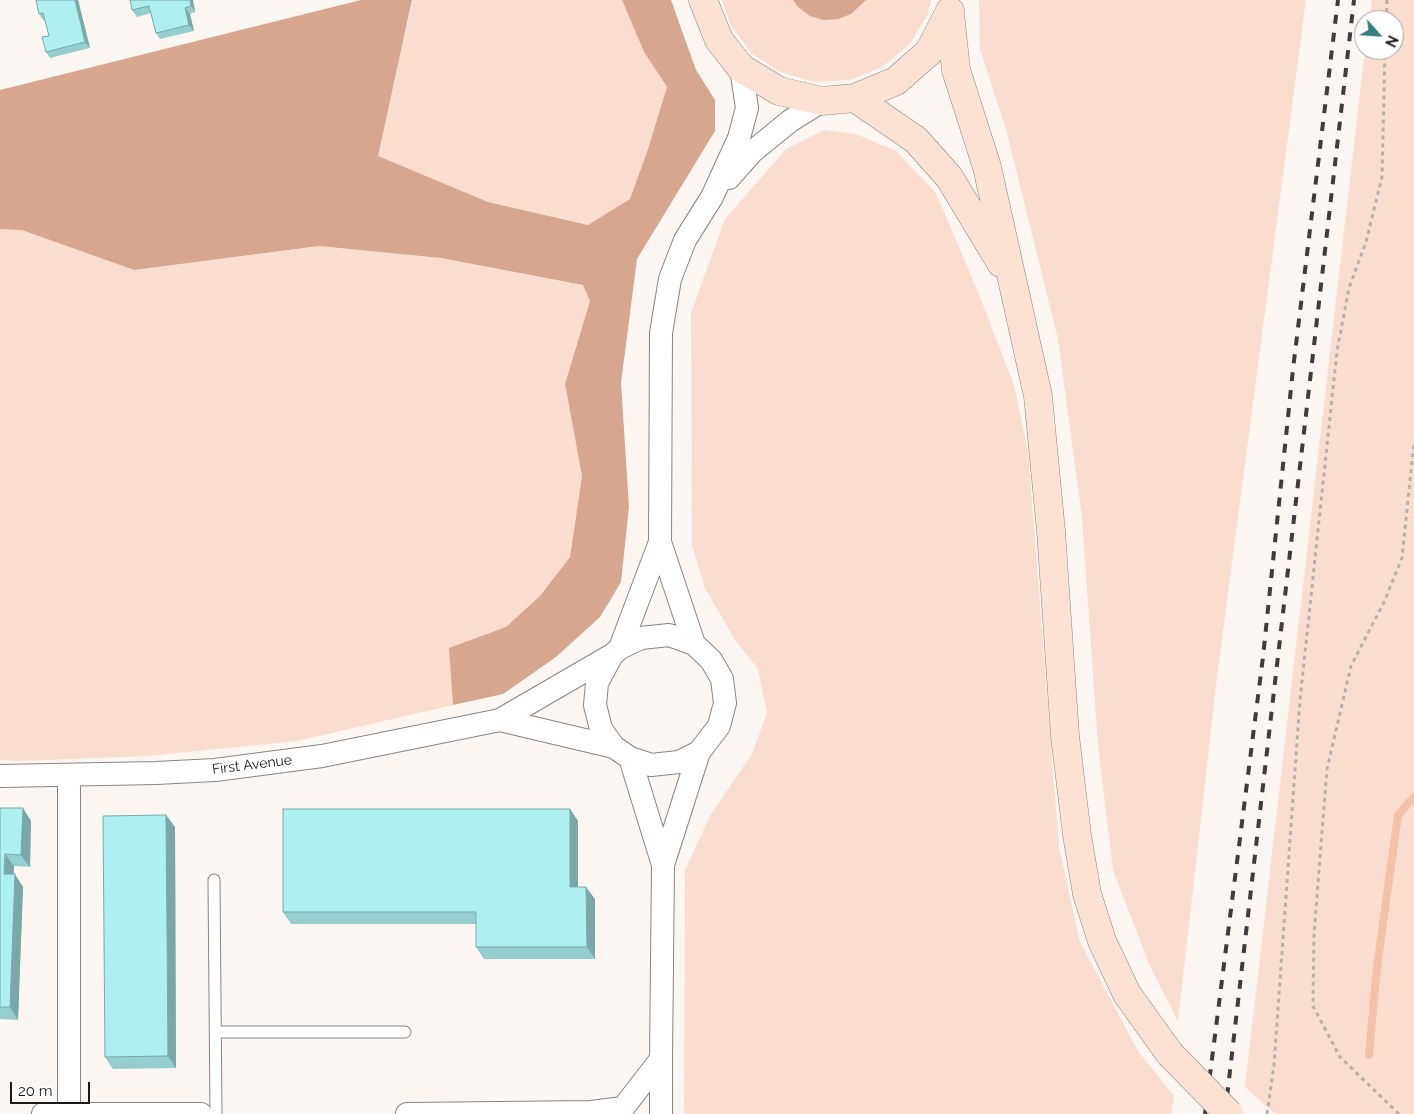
<!DOCTYPE html>
<style>
body{margin:0}
#map{position:relative;width:1414px;height:1114px;overflow:hidden;background:#fcf6f3;font-family:Raleway,sans-serif}
canvas{display:block}
.north{position:absolute;left:1354px;top:10px;width:50px;height:50px;box-sizing:border-box;background:#fff;border:1px solid #a4a3a3;border-radius:50%;rotate:116deg;font-size:14px;font-weight:700;line-height:20px;text-align:center;color:#1c1a19}
.north::after{content:'';display:block;margin:auto;width:18px;height:22px;background:#357e7e;clip-path:polygon(50% 0,100% 100%,50% 72%,0 100%)}
.scale{position:absolute;left:10px;top:1082px;width:80px;height:22px;box-sizing:border-box;border:2px solid #1c1a19;border-top:0;padding-left:6px;font-size:15px;line-height:18px;white-space:nowrap;color:#1c1a19;-webkit-text-stroke:4px #fff;paint-order:stroke}
</style>
<div id="map">
<canvas width="1414" height="1114"></canvas>
<div class="north">N</div>
<div class="scale">20 m</div>
</div>
<script>
const g = document.querySelector('canvas').getContext('2d');
g.lineJoin = 'round';
function fillPath(path, color) { g.fillStyle = color; g.fill(path, 'evenodd'); }
const shape = rows => new Path2D(rows.map(r => 'M' + r).join(''));
function trace(path, color, width, dash) { g.strokeStyle = color; g.lineWidth = width; g.lineCap = dash ? 'butt' : 'round'; g.setLineDash(dash || []); g.stroke(path); }
function label(font, color, halo, rows, align = 'center') {
  g.font = font + ' Raleway,sans-serif'; g.lineWidth = 5; g.setLineDash([]); g.textBaseline = 'middle'; g.strokeStyle = halo; g.fillStyle = color; for (const [text, x, y, turn = 0] of rows) {
    g.save(); g.translate(x, y); g.rotate((+turn || 0) * Math.PI / 180); g.textAlign = isNaN(turn) ? turn : align; if (halo) g.strokeText(text, 0, 0); g.fillText(text, 0, 0); g.restore();
  }
}
const green = shape([
 [413,0,622,0,644,52,667,87,648,149,630,199,588,225,488,202,377,156],
 [722,0,931,0,928,14,910,44,882,67,850,80,814,82,780,72,751,53,730,24],
 [979,0,1306,0,1217,677,1178,1021,1149,964,1113,870,1098,745,1082,518,1058,339,1006,129,980,49],
 [1372,0,1414,0,1414,1114,1275,1114,1245,1087,1365,50,1394,50,1394,20,1369,20],
 [824,130,856,134,896,151,936,193,978,292,1014,385,1028,451,1059,847,1080,942,1138,1051,1174,1096,1171,1114,684,1114,685,870,711,814,752,754,767,713,758,669,735,640,705,588,692,545,691,313,725,219,786,149],
 [0,221,134,270,319,246,441,258,583,285,590,301,565,384,582,476,570,557,540,596,506,627,450,648,453,705,297,741,148,756,19,761,0,760]
]);
const forest = shape([
 [361,0,412,0,378,156,488,202,588,225,630,199,648,149,667,87,644,52,622,0,671,0,696,70,715,100,715,131,637,259,621,383,629,507,621,582,600,617,556,657,503,694,453,705,449,648,506,627,540,596,570,557,582,476,565,384,590,301,583,285,441,258,319,246,134,270,22,230,0,229,0,90],
 [793,0,866,0,851,14,838,19,824,20,810,16,798,7]
]);
const stream = shape([
 [1369,1055,1377,967,1398,815,1414,797]
]);
const path = shape([
 [1386,20,1387,0],
 [1267,1114,1274,1065,1300,700,1337,351,1349,288,1366,242,1382,177,1385,50],
 [1399,1114,1340,1057,1313,1006,1314,934,1327,769,1351,666,1384,602,1402,558,1414,442]
]);
const lane = shape([
 [214,880,216,1114],
 [216,1032,405,1032]
]);
const street = shape([
 [729,178,752,152,790,121,822,101],
 [694,644,660,542,661,333,670,279,685,240,712,197,739,138,747,108,741,68],
 [620,648,660,542],
 [500,720,614,747],
 [630,758,663,865],
 [0,776,156,773,215,770,322,756,500,720,612,655],
 [661,1059,661,1114],
 [43,1114,201,1114],
 [69,1114,69,775],
 [407,1114,591,1112,623,1108,661,1059,663,865,699,752,719,726,725,703,722,679,711,660,694,644,669,635,641,638,620,648,612,655,597,683,595,705,601,729,614,747,630,758,651,765,679,762,699,752]
]);
const secondary = shape([
 [703,0,719,40,741,68,779,91,822,101,855,98,896,81,929,52,950,11],
 [950,13,956,70,987,167,1038,396,1051,531,1065,736,1077,835,1087,894,1102,941,1127,994,1170,1054],
 [855,98,916,140,949,177,1001,263]
]);
const rail = shape([
 [1205,1114,1263,657,1293,369,1338,0],
 [1225,1114,1354,0]
]);
const secondaryBridge = shape([
 [1170,1054,1229,1114]
]);
const wall = shape([
 [36,0,78,0,90,48,50,58,46,52,49,36,45,20,44,21,39,14],
 [130,0,193,0,195,12,190,14,194,31,160,39,156,33,151,13,137,17,132,10],
 [0,808,31,821,30,867,14,866,13,874,23,887,18,1020,0,1019],
 [570,809,578,821,578,887,595,899,595,959,484,959,476,947,476,924,291,924,283,912],
 [166,815,175,827,176,1068,113,1069,105,1057]
]);
const shadedWall = shape([
 [75,0,78,0,90,48,85,42],
 [190,0,193,0,195,12,191,6],
 [185,8,190,14,194,31,189,25],
 [23,808,31,821,30,867,21,855],
 [570,809,578,821,578,899,570,887],
 [166,815,175,827,176,1068,168,1056],
 [5,854,14,866,13,886,4,874],
 [15,874,23,887,18,1020,10,1007],
 [586,887,595,899,595,959,587,947]
]);
const building = shape([
 [36,0,75,0,85,42,46,52,42,37,49,36,43,13,39,14,36,0],
 [130,0,190,0,191,6,185,8,189,25,156,33,149,6,132,10,130,0],
 [0,808,23,808,21,855,5,854,4,874,15,874,10,1007,0,1007,0,808],
 [283,809,570,809,570,887,586,887,587,947,476,947,476,912,283,912,283,809],
 [166,815,168,1056,105,1057,103,816,166,815]
]);
const streetNames = [
 ["First Avenue",252,765,-7]
];
fillPath(green, '#faddce');
fillPath(forest, '#d6a68e');
trace(stream, '#f2c1a8', 8);
trace(lane, '#8a8582', 13);
trace(street, '#8a8582', 24);
trace(secondary, '#8a8582', 29);
trace(path, '#b6b1af', 3, [4, 4]);
trace(lane, '#fff', 11);
trace(street, '#fff', 22);
trace(secondary, '#fde2d4', 28);
trace(rail, '#3f3c3b', 4, [9, 9]);
trace(secondaryBridge, '#8a8582', 29, []);
trace(secondaryBridge, '#fde2d4', 28);
fillPath(wall, '#96cece');
fillPath(shadedWall, '#7aa8a8');
fillPath(building, '#aef0f0');
trace(building, '#7aa8a8', 1);
label('14px', '#1c1a19', '#fff', streetNames);
</script>
